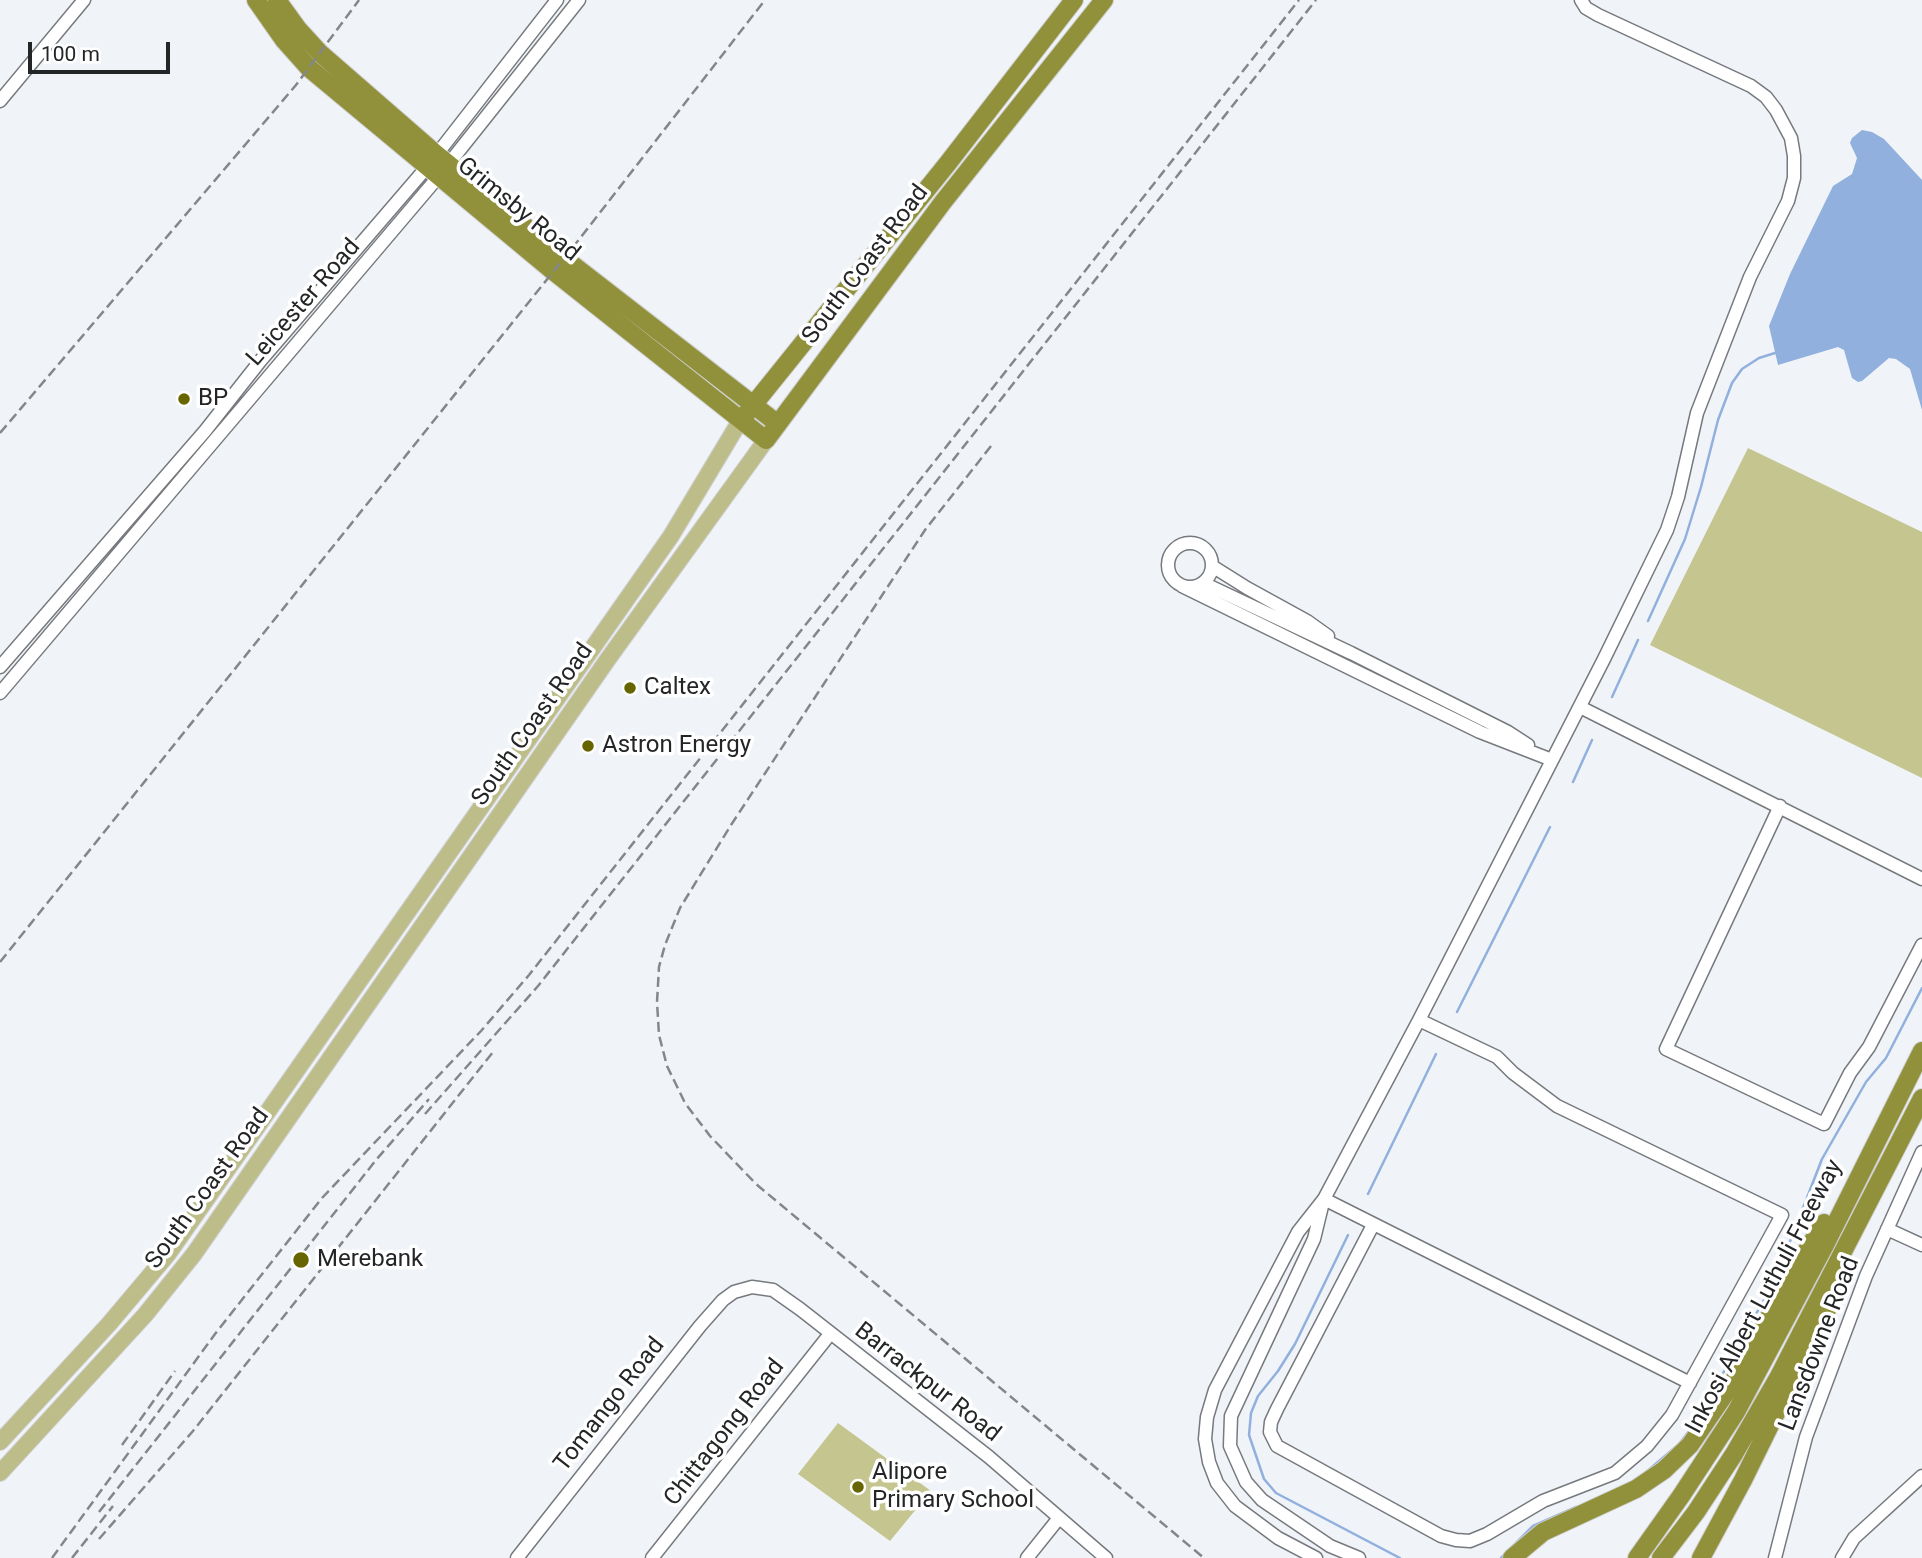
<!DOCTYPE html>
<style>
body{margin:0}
#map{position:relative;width:1922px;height:1558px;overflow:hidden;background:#f0f4f8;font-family:Roboto,sans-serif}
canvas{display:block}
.scale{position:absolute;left:28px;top:42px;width:142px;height:32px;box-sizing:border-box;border:4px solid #232526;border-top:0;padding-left:9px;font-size:21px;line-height:24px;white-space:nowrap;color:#232526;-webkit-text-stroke:5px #fff;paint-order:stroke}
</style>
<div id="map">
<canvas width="1922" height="1558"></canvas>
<div class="scale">100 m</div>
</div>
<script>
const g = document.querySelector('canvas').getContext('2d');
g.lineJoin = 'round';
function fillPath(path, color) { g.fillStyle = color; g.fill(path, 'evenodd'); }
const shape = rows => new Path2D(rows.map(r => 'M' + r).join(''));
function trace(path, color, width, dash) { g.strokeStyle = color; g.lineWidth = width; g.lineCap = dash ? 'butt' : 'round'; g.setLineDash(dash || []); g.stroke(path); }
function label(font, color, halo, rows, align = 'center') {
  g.font = font + ' Roboto,sans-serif'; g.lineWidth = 7; g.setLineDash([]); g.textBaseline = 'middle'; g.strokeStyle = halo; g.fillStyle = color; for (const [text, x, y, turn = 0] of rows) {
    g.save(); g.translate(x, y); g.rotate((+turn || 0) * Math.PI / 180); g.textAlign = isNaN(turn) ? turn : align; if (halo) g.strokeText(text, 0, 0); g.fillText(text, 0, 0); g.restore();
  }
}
const green = shape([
 [1748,448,1922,532,1922,778,1650,645],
 [838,1423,931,1491,890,1541,798,1474]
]);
const water = shape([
 [1862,130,1872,132,1884,139,1922,180,1922,410,1910,369,1896,359,1889,358,1862,381,1858,382,1852,378,1844,350,1838,347,1778,365,1769,326,1790,274,1833,186,1852,174,1857,158,1850,143,1852,138]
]);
const stream = shape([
 [1648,621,1685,539,1701,487,1718,420,1732,383,1742,369,1759,358,1775,353],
 [1612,697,1638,640],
 [1573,782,1592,740],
 [1457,1012,1550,827],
 [1368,1194,1436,1054],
 [1348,1235,1295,1344,1278,1371,1258,1396,1251,1413,1249,1435,1264,1479,1276,1493,1400,1558],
 [1698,1418,1775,1280,1822,1159,1866,1082,1886,1058,1922,988],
 [1645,1473,1679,1444,1692,1427],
 [1501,1558,1533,1526,1576,1507]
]);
const minor = shape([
 [0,101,84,0],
 '1168 565a22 22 0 1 1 44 0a22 22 0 1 1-44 0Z',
 [1212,566,1247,588,1307,621,1328,636],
 [1203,583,1351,653,1508,732,1528,745],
 [1182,586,1480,732,1552,760],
 [0,667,205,431,261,360,427,167,557,0],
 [0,693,439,176,579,0],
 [1580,707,1922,879],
 [1780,806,1666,1049,1824,1124,1850,1073,1869,1047,1922,945],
 [1324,1199,1690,1383],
 [1322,1206,1314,1239,1231,1416,1230,1446,1246,1482,1262,1500,1330,1546,1359,1558],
 [1373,1225,1277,1409,1271,1422,1270,1432,1277,1446,1441,1536,1456,1540,1470,1541,1487,1534,1543,1501,1615,1473,1647,1446,1672,1415,1782,1215,1557,1106,1513,1073,1497,1057,1419,1020],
 [1887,1229,1922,1245],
 [517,1558,700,1326,723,1300,734,1292,752,1287,773,1290,800,1309,989,1457,1106,1558],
 [652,1558,830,1334],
 [1027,1558,1059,1518],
 [1316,1558,1278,1538,1235,1506,1217,1483,1209,1462,1205,1439,1207,1417,1215,1390,1298,1232,1324,1199,1419,1020,1604,659,1667,530,1678,497,1697,413,1750,277,1788,201,1794,178,1794,156,1791,138,1776,110,1766,97,1751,86,1598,15,1586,8,1581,0],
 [1775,1558,1806,1437,1866,1276,1922,1152],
 [1842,1558,1854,1538,1922,1476]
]);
const major = shape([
 [0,1442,109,1324,168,1254,671,536,740,421],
 [0,1473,145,1315,194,1254,608,659,766,440]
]);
const highway = shape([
 [256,0,284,40,309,68,553,271,766,440,943,202,1104,0],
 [277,0,298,29,320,53,436,154,564,258,778,424],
 [746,414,948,163,1074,0],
 [1512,1558,1543,1532,1636,1489,1664,1470,1690,1445,1732,1384,1800,1261,1824,1223],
 [1637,1558,1681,1496,1736,1412,1825,1245,1922,1051],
 [1661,1558,1696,1512,1734,1454,1778,1378,1922,1098],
 [1701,1558,1743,1480,1837,1289]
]);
const rail = shape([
 [0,433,296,85,359,0],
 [991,446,925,530,731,825,680,908,665,945,659,967,657,1002,659,1035,667,1066,685,1103,710,1136,756,1184,1204,1558],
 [0,962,581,237,765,0],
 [425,1114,538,986,1316,0],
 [122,1445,175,1371],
 [99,1512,376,1160,429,1099],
 [99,1539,193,1431,493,1052],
 [52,1558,215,1334,322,1198,481,1031,529,975,1299,0],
 [72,1558,113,1506]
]);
const markers = [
 [184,399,7,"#666500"],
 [630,688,7,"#666500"],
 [588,746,7,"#666500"],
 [301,1260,9,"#666500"],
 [858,1487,7,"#666500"]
];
const streetNames = [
 ["Grimsby Road",518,210,39],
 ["South Coast Road",866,265,-53],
 ["Leicester Road",304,303,-49],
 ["South Coast Road",533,725,-55],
 ["South Coast Road",208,1189,-54],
 ["Inkosi Albert Luthuli Freeway",1765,1297,-62],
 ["Lansdowne Road",1820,1344,-69],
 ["Barrackpur Road",927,1383,38],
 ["Tomango Road",610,1405,-52],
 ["Chittagong Road",725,1433,-52]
];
const poiNames = [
 ["BP",198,399],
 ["Caltex",644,688],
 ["Astron Energy",602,746],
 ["Merebank",317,1260],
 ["Alipore",872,1473],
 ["Primary School",872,1501]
];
fillPath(green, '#c4c58f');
fillPath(water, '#91b0dd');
trace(stream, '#91b0dd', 2.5);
trace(minor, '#76797d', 15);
trace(major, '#cfcfcf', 18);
trace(highway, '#cfcfcf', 20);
trace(minor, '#fff', 12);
trace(major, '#bdbd89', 16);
trace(highway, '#91913b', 18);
trace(rail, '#848789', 2.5, [10, 5]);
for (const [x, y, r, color] of markers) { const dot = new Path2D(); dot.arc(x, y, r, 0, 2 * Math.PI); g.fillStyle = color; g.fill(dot); trace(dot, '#fff', 2.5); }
label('24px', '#232526', '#fff', streetNames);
label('24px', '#232526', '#fff', poiNames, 'left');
</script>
